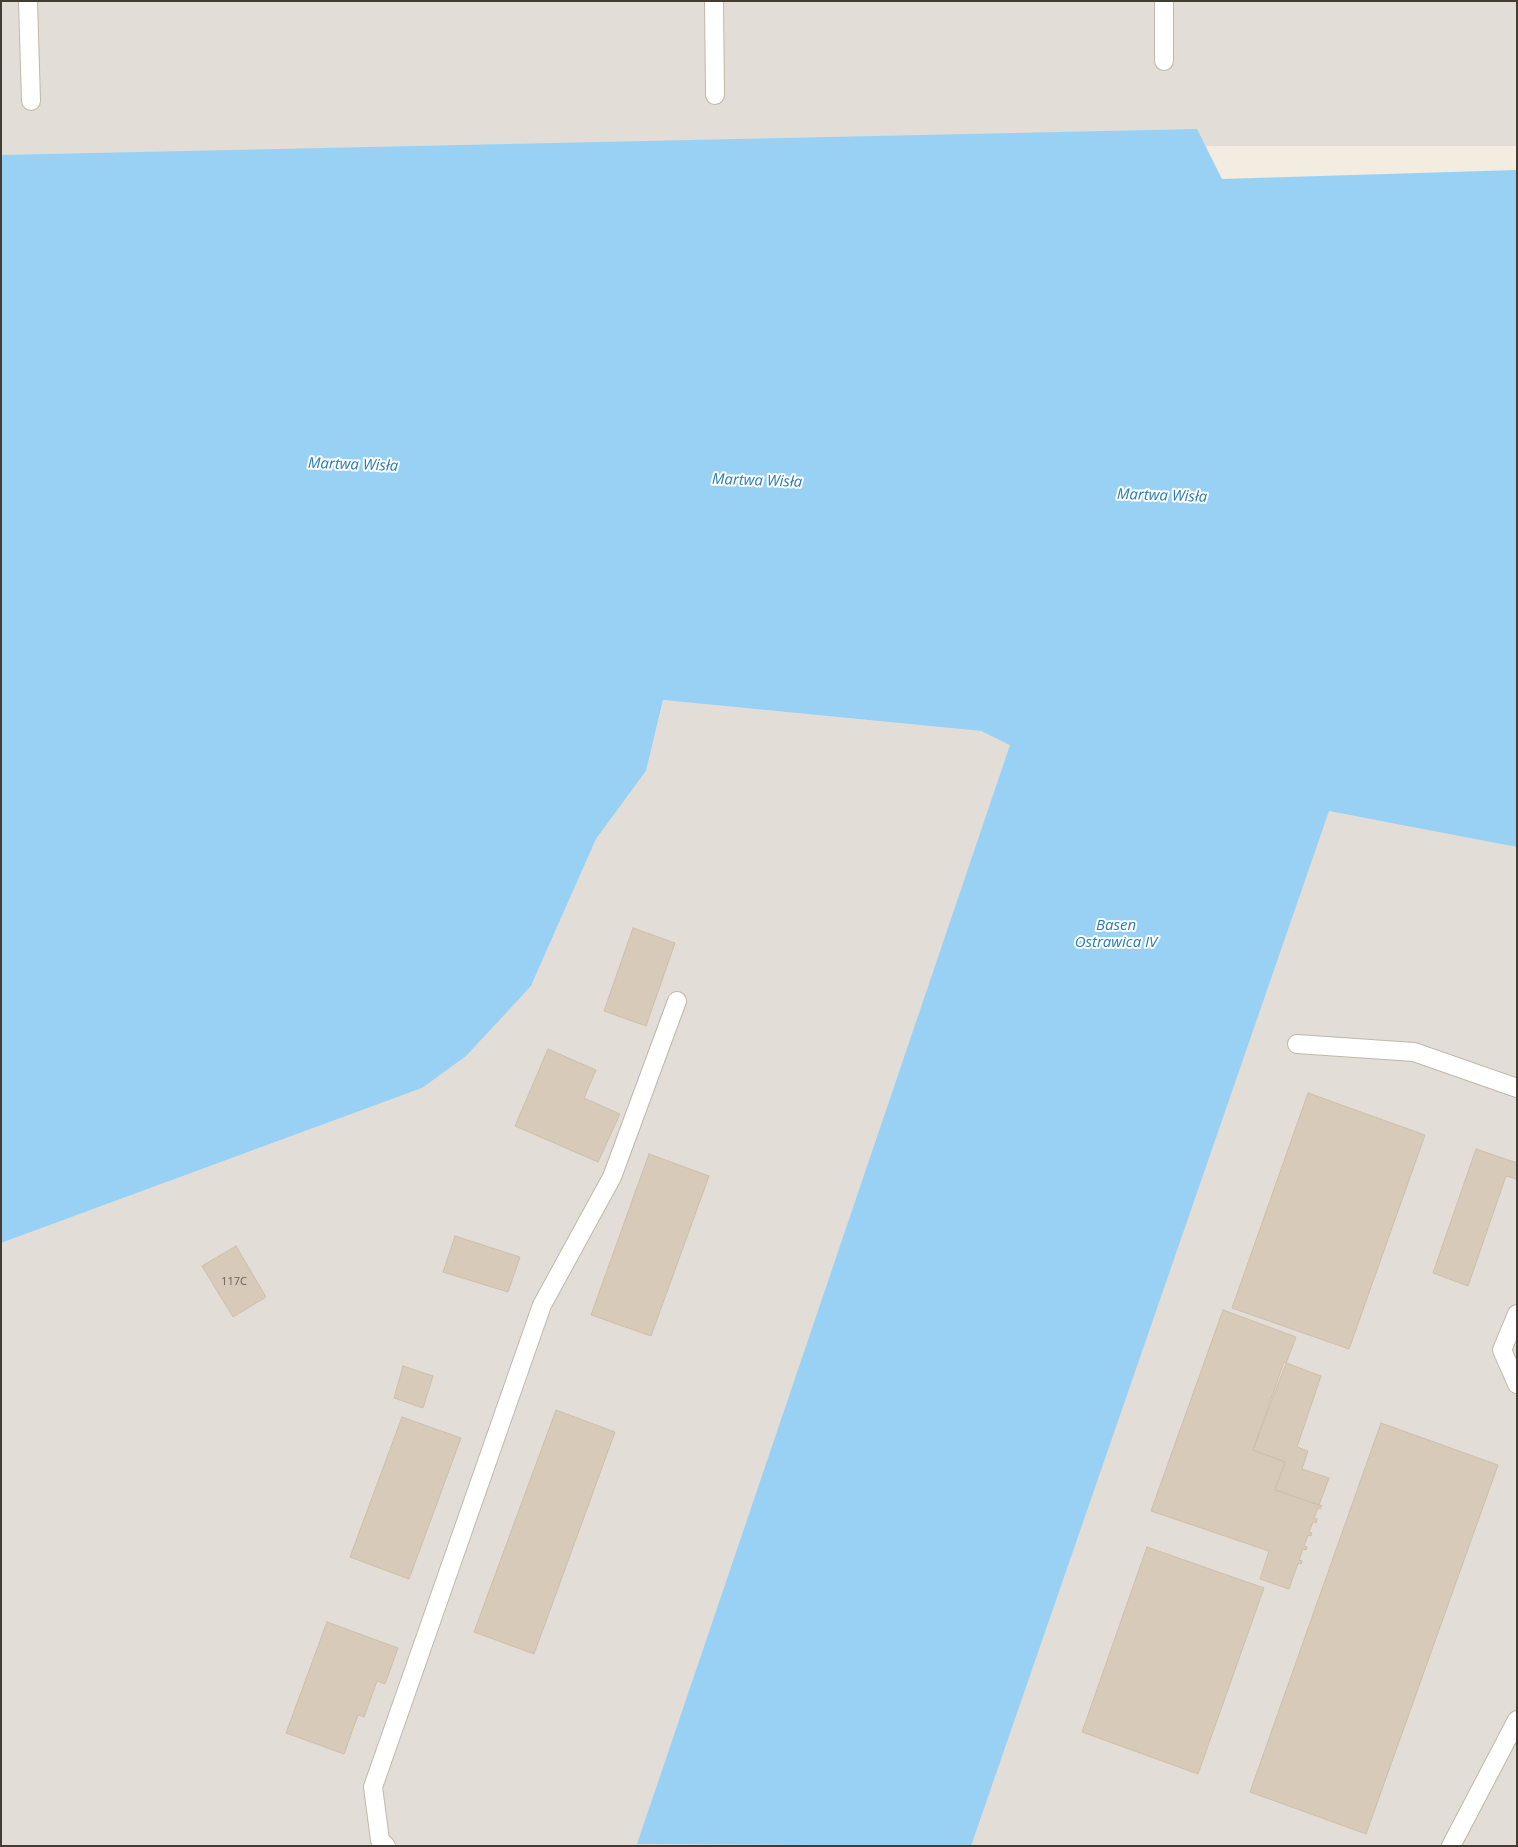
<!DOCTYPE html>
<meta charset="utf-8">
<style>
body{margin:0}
#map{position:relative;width:1518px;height:1847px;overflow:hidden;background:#f2ece1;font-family:"Open Sans",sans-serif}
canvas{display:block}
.frame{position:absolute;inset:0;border:2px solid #433c32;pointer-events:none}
</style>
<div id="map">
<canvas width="1518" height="1847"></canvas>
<div class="frame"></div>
</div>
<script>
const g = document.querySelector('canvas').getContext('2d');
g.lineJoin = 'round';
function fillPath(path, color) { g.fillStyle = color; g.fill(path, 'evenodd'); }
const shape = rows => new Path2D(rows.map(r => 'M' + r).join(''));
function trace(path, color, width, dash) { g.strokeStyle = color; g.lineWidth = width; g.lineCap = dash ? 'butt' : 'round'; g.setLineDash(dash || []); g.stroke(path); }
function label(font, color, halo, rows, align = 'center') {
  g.font = font + ' "Open Sans",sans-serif'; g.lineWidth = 4; g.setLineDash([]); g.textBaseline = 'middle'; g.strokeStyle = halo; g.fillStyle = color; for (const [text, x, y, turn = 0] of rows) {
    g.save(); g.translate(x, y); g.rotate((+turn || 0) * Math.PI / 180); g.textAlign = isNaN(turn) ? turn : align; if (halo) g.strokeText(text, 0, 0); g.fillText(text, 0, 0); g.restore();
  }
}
const industrial = shape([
 [1,1,1517,1,1517,146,1150,146,1,156],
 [663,700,981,731,1010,744,1517,847,1517,1846,1,1846,1,1243,422,1088,531,986,596,839,646,771]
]);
const water = shape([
 [1197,129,1222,179,1517,170,1517,847,1329,811,971,1846,637,1844,1010,745,981,731,663,700,646,771,596,839,531,986,466,1056,422,1088,1,1243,1,155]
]);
const building = shape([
 [633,928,675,943,646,1026,604,1011,633,928],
 [548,1049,596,1070,584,1098,620,1114,598,1162,515,1126,548,1049],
 [1308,1093,1425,1135,1349,1349,1232,1308,1308,1093],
 [1476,1149,1517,1163,1517,1179,1506,1176,1468,1286,1433,1273,1476,1149],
 [649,1154,709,1176,651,1336,591,1315,649,1154],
 [455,1236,520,1257,508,1292,443,1272,455,1236],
 [236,1246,266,1297,233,1317,202,1266,236,1246],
 [1223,1310,1296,1337,1253,1450,1285,1462,1275,1490,1322,1506,1320,1509,1318,1508,1314,1518,1317,1519,1316,1523,1313,1522,1309,1532,1312,1533,1311,1536,1308,1535,1304,1546,1307,1547,1306,1550,1303,1549,1299,1560,1302,1561,1301,1564,1298,1563,1289,1589,1260,1579,1269,1551,1151,1511,1223,1310],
 [1284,1362,1321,1376,1297,1447,1308,1451,1302,1469,1329,1478,1319,1505,1275,1490,1285,1462,1253,1450,1284,1362],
 [403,1366,433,1376,423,1408,394,1398,403,1366],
 [556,1410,615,1432,534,1654,474,1632,556,1410],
 [402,1417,461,1438,409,1579,350,1557,402,1417],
 [1381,1423,1498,1465,1366,1834,1250,1792,1381,1423],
 [1147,1547,1264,1588,1198,1774,1082,1732,1147,1547],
 [327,1622,398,1648,385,1684,377,1681,364,1717,358,1715,344,1754,286,1733,327,1622]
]);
const lane = shape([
 [28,1,31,101],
 [714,1,715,95],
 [1164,1,1164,61],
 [1297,1044,1414,1052,1517,1088],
 [1517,1314,1502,1350,1517,1384],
 [386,1846,380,1840,373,1787,542,1305,612,1177,677,1001],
 [1451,1846,1517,1720]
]);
const numberNames = [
 ["117C",234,1282]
];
const waterNames = [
 ["Martwa Wisła",353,465,2],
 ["Martwa Wisła",757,481,2],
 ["Martwa Wisła",1162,496,2],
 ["Basen",1116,926],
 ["Ostrawica IV",1116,943]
];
fillPath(industrial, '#e3ddd7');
fillPath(water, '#99d1f4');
fillPath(building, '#d7cab9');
trace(building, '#cfbfa9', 1);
trace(lane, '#c0b7a7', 20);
trace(lane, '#fff', 18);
label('11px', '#686054', null, numberNames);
label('italic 15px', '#267cb4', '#fff', waterNames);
</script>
